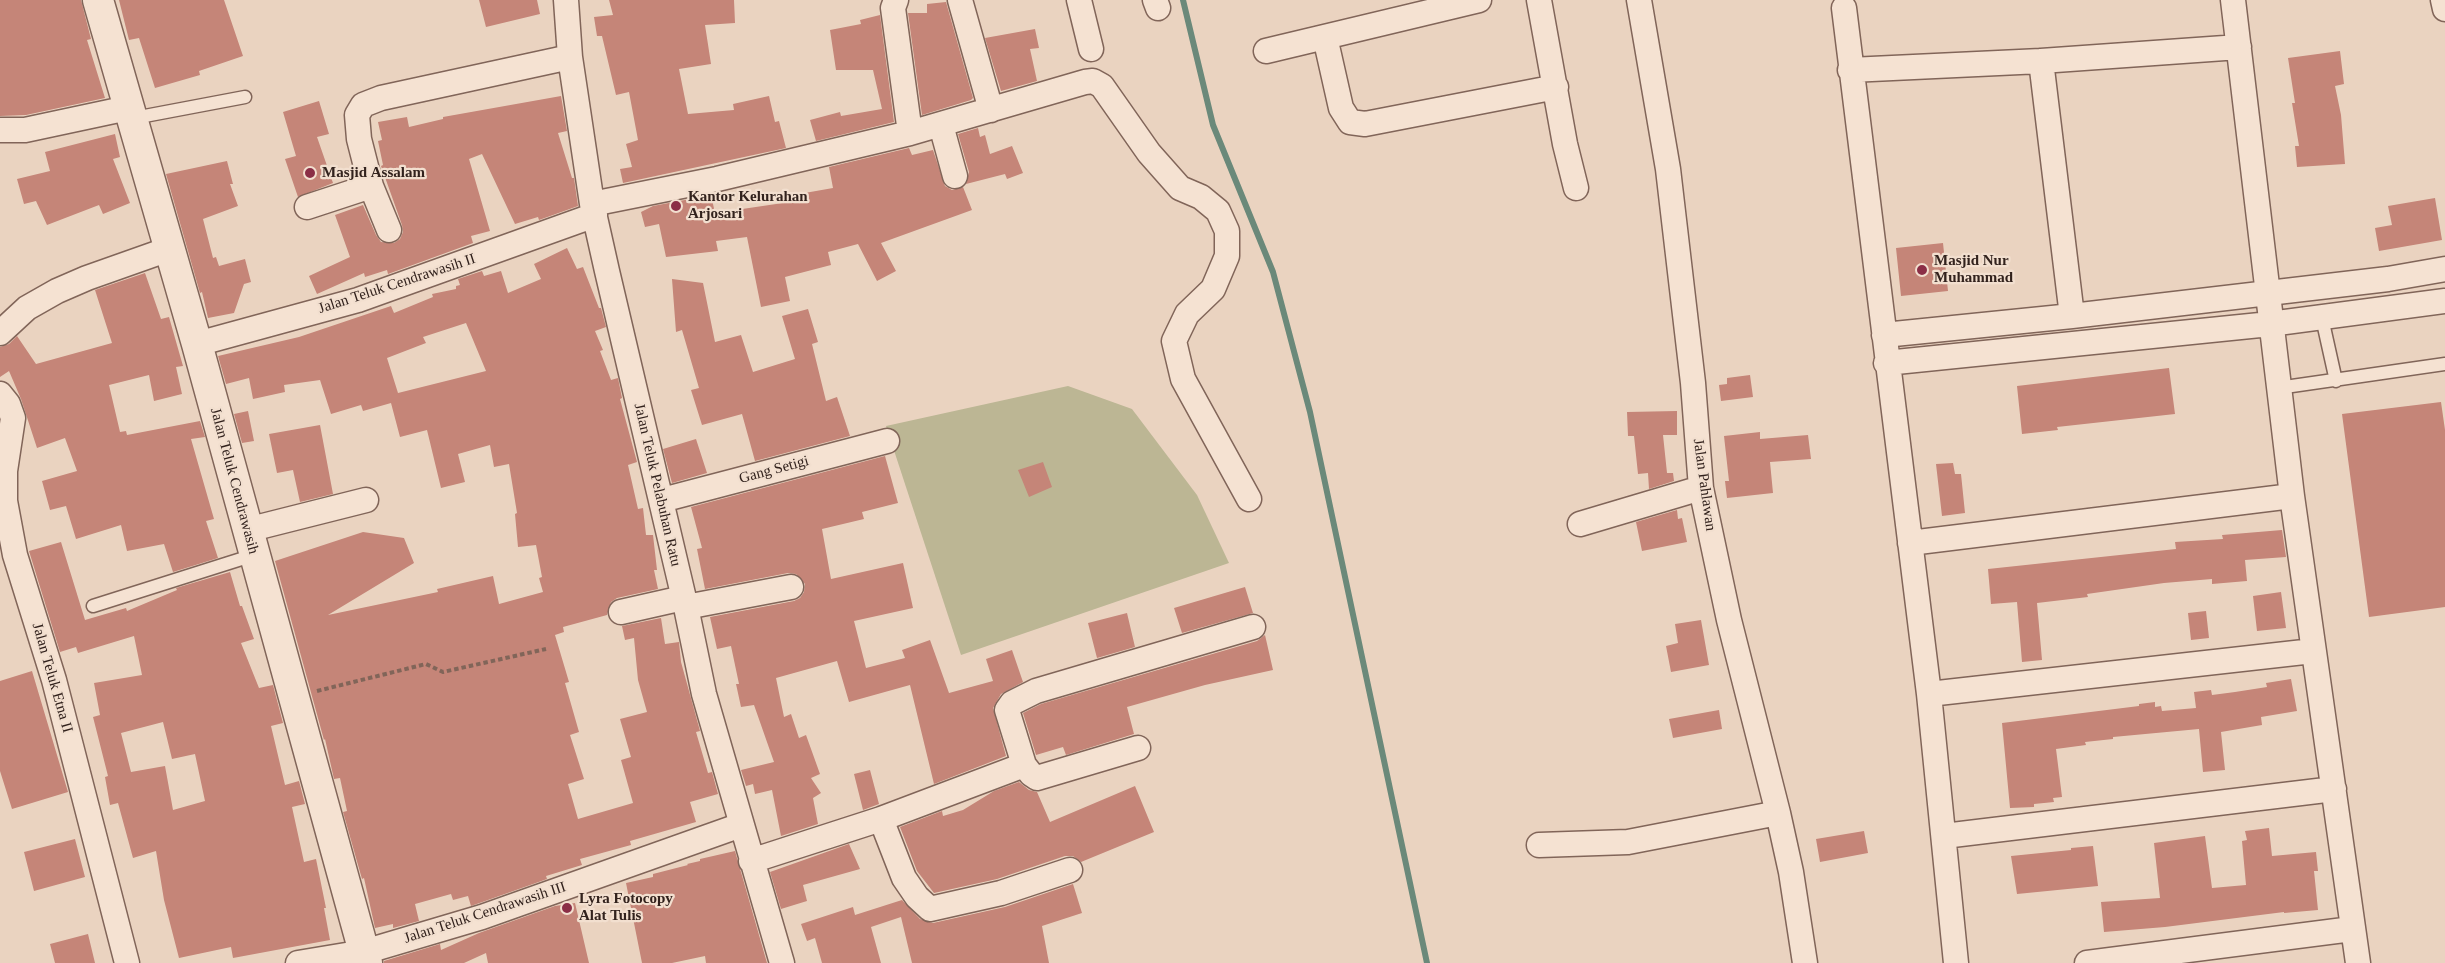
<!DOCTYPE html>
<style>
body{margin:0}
canvas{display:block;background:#ead3c0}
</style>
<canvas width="2445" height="963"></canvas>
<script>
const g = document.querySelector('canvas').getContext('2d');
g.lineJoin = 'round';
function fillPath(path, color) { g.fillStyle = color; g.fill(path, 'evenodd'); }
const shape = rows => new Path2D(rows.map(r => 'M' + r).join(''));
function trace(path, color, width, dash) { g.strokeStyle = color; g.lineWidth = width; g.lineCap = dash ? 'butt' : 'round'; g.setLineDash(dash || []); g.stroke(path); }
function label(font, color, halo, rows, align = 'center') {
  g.font = font + ' "Times New Roman",serif'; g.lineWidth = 4.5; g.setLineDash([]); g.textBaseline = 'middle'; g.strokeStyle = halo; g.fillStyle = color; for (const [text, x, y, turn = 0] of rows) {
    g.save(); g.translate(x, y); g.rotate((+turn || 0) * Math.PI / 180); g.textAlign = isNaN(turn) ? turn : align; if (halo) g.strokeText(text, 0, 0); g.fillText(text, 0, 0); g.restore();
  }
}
const cemetery = shape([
 [1068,386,1132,409,1197,495,1229,563,961,655,886,426]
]);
const stream = shape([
 [1183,0,1213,125,1273,272,1310,412,1427,963]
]);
const building = shape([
 [0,0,81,0,91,39,87,40,105,98,26,115,0,116],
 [119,0,224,0,243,56,199,71,200,75,155,88,139,38,129,40],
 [479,0,537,0,540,14,486,27],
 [609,0,734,0,735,23,705,25,711,64,679,69,688,114,734,110,733,104,769,96,775,122,779,121,786,148,623,183,620,169,632,167,626,144,638,140,629,92,616,95,602,36,597,36,594,17,613,15],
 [946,2,973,98,971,100,922,115,908,13,927,13,927,4],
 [880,15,894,122,816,141,810,120,840,112,841,116,882,109,873,70,836,70,830,30,861,24,860,20],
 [1035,29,1039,48,1030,49,1037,81,1001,91,985,38],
 [2340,51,2344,84,2335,86,2341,115,2345,164,2297,167,2295,146,2299,146,2292,103,2295,103,2288,58],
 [561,96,567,131,558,133,572,178,574,178,578,206,539,220,538,217,515,224,482,154,469,159,490,231,471,236,473,243,388,274,387,270,365,277,364,273,317,294,309,276,350,257,335,215,363,205,376,235,381,242,394,243,400,239,403,232,402,225,381,166,383,165,378,141,382,140,378,122,407,117,409,127,443,119,443,117],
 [319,101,329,134,317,137,333,183,298,197,285,159,296,156,283,112],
 [978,128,980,137,985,135,990,154,1012,146,1023,173,1007,179,1005,174,966,184,969,172,958,134],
 [115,134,120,157,113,159,130,203,103,214,99,205,47,225,36,201,24,204,17,179,50,171,45,152],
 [909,148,912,155,933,150,945,186,952,190,963,187,972,210,881,243,896,271,877,281,858,244,828,252,831,265,785,277,790,301,761,307,747,237,716,241,718,251,666,257,659,224,645,227,641,212,653,206,711,195,715,213,783,203,782,197,833,188,829,167],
 [227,161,233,184,230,184,238,206,203,219,213,258,216,257,219,266,245,259,251,282,244,284,234,313,208,318,202,292,200,293,166,174],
 [2435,198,2442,240,2379,251,2375,228,2392,225,2388,206],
 [1943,243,1948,291,1901,296,1896,248],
 [567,248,577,269,583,267,599,308,601,308,606,327,595,331,603,350,600,351,611,380,618,378,622,398,620,399,637,462,628,465,638,509,643,508,646,535,653,535,657,570,654,570,658,589,617,598,611,602,607,615,563,627,564,632,555,635,569,682,565,683,579,732,570,735,584,779,568,784,578,819,633,803,621,760,631,757,620,719,647,712,638,680,634,638,625,640,622,626,661,618,665,644,679,642,681,662,700,731,696,732,708,773,712,772,718,794,690,802,696,822,630,841,631,845,580,859,582,865,546,876,547,879,471,906,468,896,453,900,451,894,415,904,419,921,393,928,393,924,375,928,364,878,362,879,343,812,347,811,340,778,334,779,325,739,324,740,275,561,363,532,404,538,414,563,328,615,438,592,437,589,493,576,499,604,543,592,539,578,542,577,536,545,518,547,515,514,517,513,509,464,494,467,490,445,458,454,465,482,441,488,427,430,400,437,391,403,363,411,361,405,331,414,320,380,284,385,285,392,253,399,249,378,226,384,218,356,299,337,391,306,394,313,433,297,432,294,456,289,456,286,460,285,458,279,482,271,484,276,501,271,508,293,541,279,534,264],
 [466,323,486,371,398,393,387,358,426,343,423,337],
 [145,273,161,319,169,317,183,366,176,367,182,394,154,401,149,375,109,385,120,432,126,431,127,435,200,421,205,437,191,439,214,519,206,521,218,558,173,572,164,544,127,551,121,525,76,539,66,506,50,510,42,481,77,471,65,438,37,448,21,399,9,371,0,377,0,347,9,344,17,336,36,364,112,343,95,290],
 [672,279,703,283,715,342,741,335,753,372,795,359,782,316,808,309,818,342,812,344,826,401,837,397,850,436,755,461,742,414,702,425,691,390,699,388,682,330,676,332],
 [2169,368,2175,414,2057,427,2058,430,2022,434,2017,386],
 [1750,375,1753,397,1721,401,1719,385,1727,384,1727,378],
 [2441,402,2445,430,2445,607,2369,617,2342,414],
 [248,411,254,441,242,443,234,414],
 [1677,411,1677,435,1663,435,1667,473,1673,473,1674,481,1649,489,1648,473,1638,474,1634,436,1628,436,1627,412],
 [320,425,333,494,300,502,293,470,277,473,269,434],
 [1760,432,1760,439,1808,435,1811,459,1770,462,1773,493,1727,498,1725,481,1729,481,1724,436],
 [696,439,707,473,672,483,663,449],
 [885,456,898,503,862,512,864,519,822,529,831,579,903,563,913,608,854,621,866,668,905,658,902,650,930,640,949,693,993,681,986,659,1012,650,1023,682,1001,694,993,708,1006,756,934,784,910,685,849,702,837,661,776,678,784,717,791,714,799,738,806,735,820,774,811,778,821,793,813,798,818,824,781,836,772,790,755,794,753,784,746,786,741,770,774,762,754,705,741,707,736,684,739,684,731,646,717,649,710,617,794,601,800,598,804,592,805,584,796,574,788,573,705,589,697,549,702,548,691,507],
 [1043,462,1052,487,1029,497,1018,470],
 [1953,463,1955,474,1961,474,1965,513,1942,516,1936,464],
 [1677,510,1678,519,1682,518,1687,542,1642,551,1636,522],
 [2282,530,2286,557,2245,560,2247,581,2212,584,2212,579,2164,583,2087,594,2088,597,2037,603,2042,660,2022,662,2017,602,1991,604,1988,569,2176,549,2175,542,2223,539,2222,535],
 [61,542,85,620,126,608,127,611,177,590,176,588,230,572,240,606,242,606,254,639,241,643,259,688,273,685,283,723,271,726,285,785,299,781,305,804,292,807,304,862,316,859,326,908,324,908,330,940,233,958,231,947,179,958,164,900,156,851,133,858,118,803,110,805,105,777,108,776,93,717,100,715,94,683,142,675,134,636,78,653,76,647,60,652,29,551],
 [163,722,172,759,195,754,205,801,173,810,165,766,131,772,121,733],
 [1245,587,1253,613,1182,633,1174,608],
 [2281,592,2286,628,2257,631,2253,596],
 [2206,611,2209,638,2191,640,2188,613],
 [1127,613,1135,647,1097,658,1088,623],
 [1701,620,1709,665,1671,672,1666,646,1678,643,1675,624],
 [1265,635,1273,670,1205,685,1127,707,1134,734,1066,755,1063,747,1036,755,1023,713,1041,704,1257,641],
 [32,671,68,792,12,809,0,771,0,681],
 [2291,679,2297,711,2261,717,2262,725,2221,732,2225,770,2203,772,2199,729,2113,737,2113,739,2085,742,2086,745,2056,749,2062,797,2053,798,2054,802,2034,804,2034,807,2010,808,2002,723,2139,706,2139,704,2155,702,2155,707,2161,706,2162,711,2196,708,2194,692,2211,690,2212,695,2235,692,2267,687,2266,683],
 [1719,710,1722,729,1673,738,1669,719],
 [870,770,879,804,863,810,854,774],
 [1019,782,1029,790,1037,792,1050,822,1135,786,1154,832,1081,862,1073,856,1065,856,997,879,934,893,917,871,900,827,942,811,943,816,963,810,994,791],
 [2269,828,2272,856,2316,852,2318,871,2314,871,2318,910,2284,913,2284,912,2165,927,2104,932,2101,902,2160,898,2154,843,2205,836,2212,888,2246,885,2242,841,2247,840,2245,831],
 [1864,831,1868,853,1820,862,1816,839],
 [75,839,85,877,34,891,24,852],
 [849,844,860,869,803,885,807,901,781,909,770,872],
 [2093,846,2098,886,2017,894,2011,856,2071,850,2071,848],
 [735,851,767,963,706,963,705,956,672,963,642,963,626,883,653,877,653,874,688,865,687,864,700,861,700,859],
 [1073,884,1082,913,1042,926,1049,963,912,963,901,917,871,927,881,963,822,963,815,938,807,941,801,924,853,907,855,915,902,900,920,919,933,923,1005,907],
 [575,903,589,963,488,963,486,953,464,963,384,963,384,961,440,944,441,950,479,933,555,906],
 [88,934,95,963,55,963,50,944]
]);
const path = shape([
 [317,691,426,664,443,672,546,649]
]);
const service = shape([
 [134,118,245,97],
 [2322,318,2336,381],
 [2278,388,2445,364],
 [93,606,254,555]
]);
const minor = shape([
 [566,0,570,57,592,204,607,271,686,607,704,694,782,963],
 [896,0,893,8,910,133],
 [960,0,991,110],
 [1079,0,1091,49],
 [1155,0,1158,8],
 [1539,0,1565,144,1576,188],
 [1639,0,1668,169,1693,383,1701,488,1729,620,1778,813,1791,872,1805,963],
 [2233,0,2292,496,2358,963],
 [2443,0,2445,9],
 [1844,8,1929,694,1956,963],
 [1325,37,1341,108,1350,122,1365,124,1556,87],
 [1266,51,1479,0],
 [2041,61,2072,316],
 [1850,70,2041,61,2239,47],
 [941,125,955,176],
 [0,130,25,130,128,108],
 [592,204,717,179,910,133,1085,82,1093,81,1102,86,1149,153,1180,188,1201,197,1218,211,1227,231,1227,256,1213,289,1187,314,1174,341,1183,379,1249,499],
 [307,207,371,186],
 [389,230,371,186,359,139,357,115,363,105,381,98,570,57],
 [0,333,27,308,57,291,87,278,169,249],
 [1884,335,2072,316,2388,279,2445,269],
 [197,344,358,300,595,215],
 [1886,363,2270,324,2445,301],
 [0,394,8,404,13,418,5,471,5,501,15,555,54,680,127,963],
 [662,500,887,441],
 [1580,524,1701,488],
 [247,530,366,500],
 [1910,543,2292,496],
 [686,607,791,587],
 [621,612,683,598],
 [1929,694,2313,651],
 [1138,748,1037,778,1031,774,1024,765,1007,710,1012,703,1036,691,1253,627],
 [881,819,904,878,917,897,930,909,1001,893,1070,870],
 [1944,836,2334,789],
 [1539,845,1628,842,1778,813],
 [751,861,881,819,1024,765],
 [298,963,364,952,482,917,741,825],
 [2087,963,2352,929]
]);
const tertiary = shape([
 [98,0,197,344,367,963]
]);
const markers = [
 [310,173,6,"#8b2e46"],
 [676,206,6,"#8b2e46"],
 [1922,270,6,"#8b2e46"],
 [567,908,6,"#8b2e46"]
];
const poiNames = [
 ["Masjid Assalam",322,173],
 ["Kantor Kelurahan",688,197],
 ["Arjosari",688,214],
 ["Masjid Nur",1934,261],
 ["Muhammad",1934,278],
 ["Lyra Fotocopy",579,899],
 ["Alat Tulis",579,916]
];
const streetNames = [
 ["Jalan Teluk Cendrawasih II",397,284,-18],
 ["Gang Setigi",774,470,-15],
 ["Jalan Teluk Cendrawasih",234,481,75],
 ["Jalan Teluk Pelabuhan Ratu",657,485,77],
 ["Jalan Pahlawan",1704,485,82],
 ["Jalan Teluk Etna II",52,678,74],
 ["Jalan Teluk Cendrawasih III",485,913,-18]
];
fillPath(cemetery, '#bcb694');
trace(stream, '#6b897a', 6);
fillPath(building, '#c58578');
trace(service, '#816559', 15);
trace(minor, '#816559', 27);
trace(tertiary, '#816559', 33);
trace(path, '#816559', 4, [4.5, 3]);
trace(service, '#f5e2d2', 12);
trace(minor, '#f5e2d2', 24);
trace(tertiary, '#f5e2d2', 30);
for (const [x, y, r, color] of markers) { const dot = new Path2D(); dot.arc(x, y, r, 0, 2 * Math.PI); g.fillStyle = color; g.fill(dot); trace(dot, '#f2dfcf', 2); }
label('bold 15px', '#32221d', '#f2dfcf', poiNames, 'left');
label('15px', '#32221d', '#f2dfcf', streetNames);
</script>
